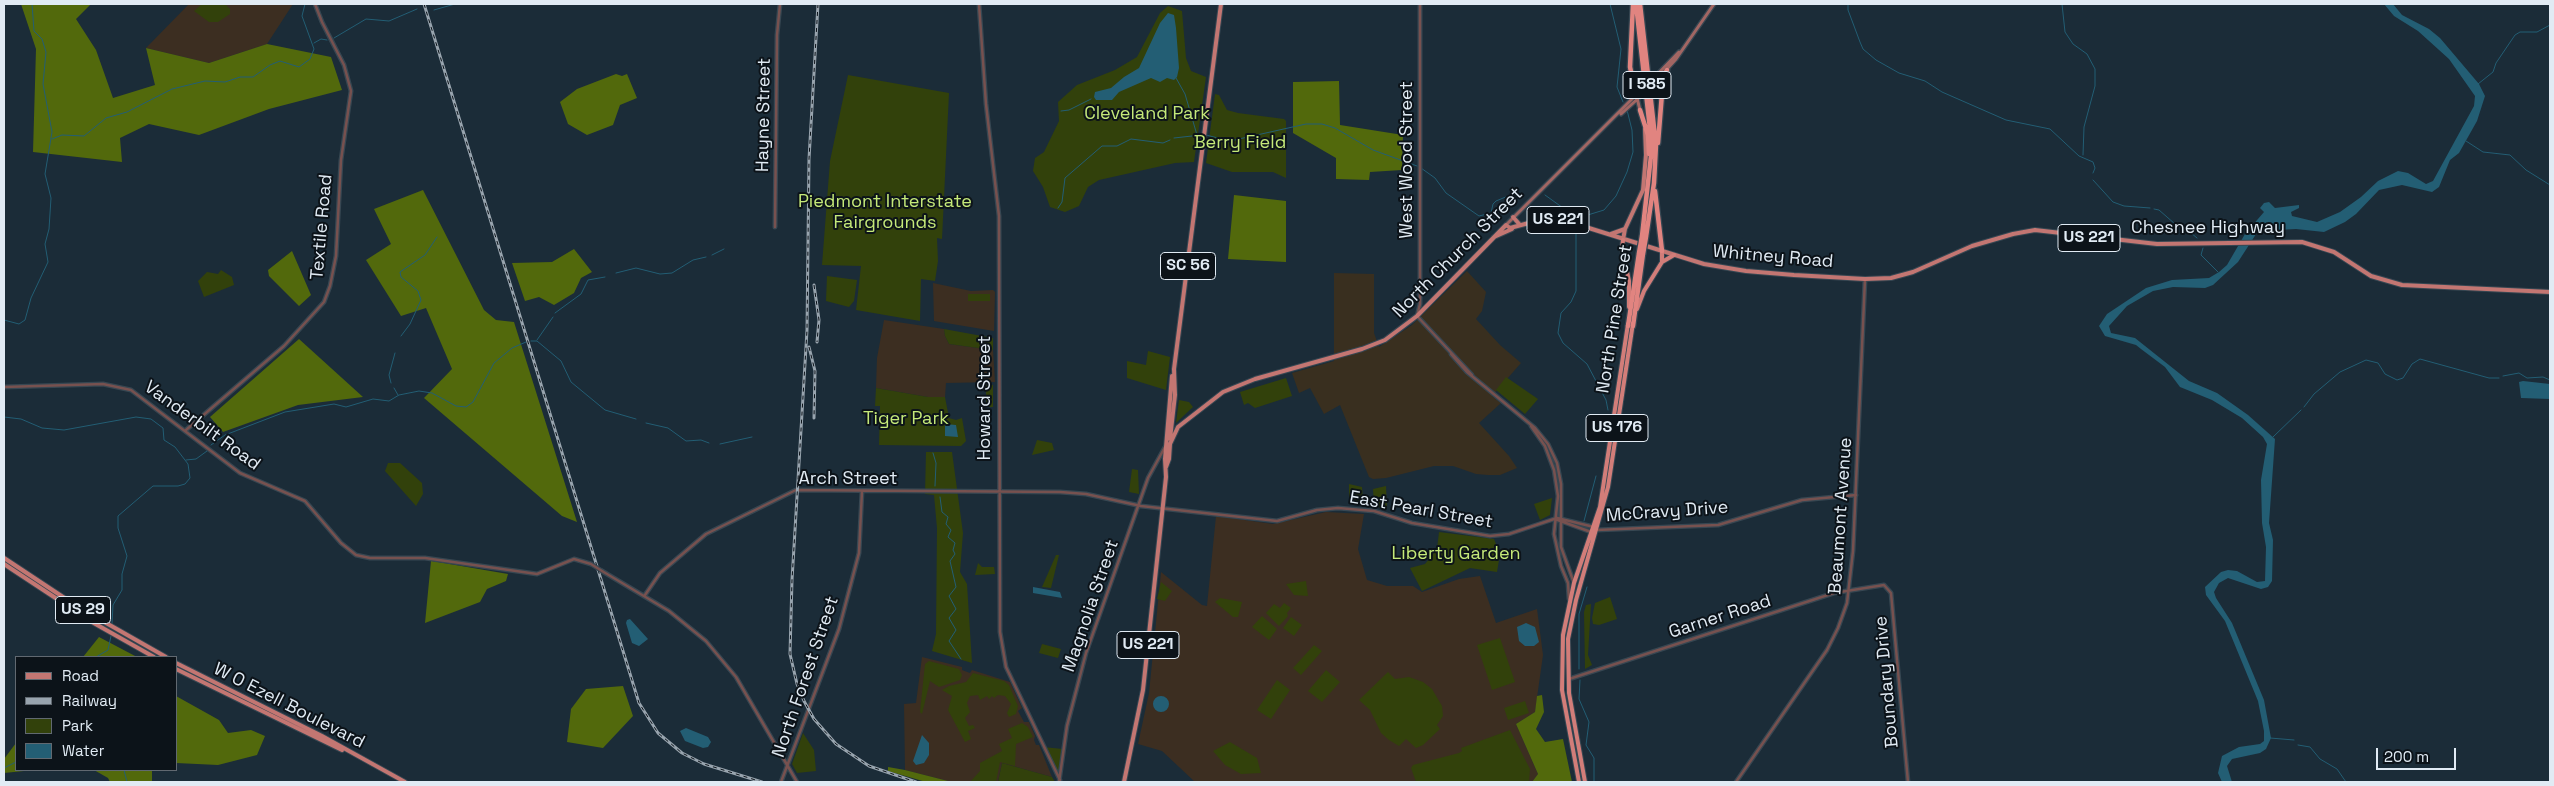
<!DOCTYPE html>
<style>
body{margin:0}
#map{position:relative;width:2554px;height:786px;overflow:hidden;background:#1b2c38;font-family:"Space Grotesk",sans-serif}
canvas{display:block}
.frame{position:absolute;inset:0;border:5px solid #e1ebf4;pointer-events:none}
.legend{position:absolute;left:15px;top:656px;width:162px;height:115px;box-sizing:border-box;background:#0c1319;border:1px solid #616971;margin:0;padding:6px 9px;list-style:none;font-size:15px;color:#e1ebf4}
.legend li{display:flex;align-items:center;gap:10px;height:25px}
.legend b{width:25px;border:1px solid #616971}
.scale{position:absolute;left:2376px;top:748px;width:80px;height:22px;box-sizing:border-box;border:2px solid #e1ebf4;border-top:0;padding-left:6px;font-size:15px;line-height:18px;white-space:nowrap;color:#e1ebf4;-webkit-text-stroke:4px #0c1319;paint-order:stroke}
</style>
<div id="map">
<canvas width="2554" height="786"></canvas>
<div class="frame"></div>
<ul class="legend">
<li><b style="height:6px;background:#c37672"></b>Road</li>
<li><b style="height:6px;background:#98a4ae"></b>Railway</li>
<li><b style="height:14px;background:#32410b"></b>Park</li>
<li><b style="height:14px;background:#235e74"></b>Water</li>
</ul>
<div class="scale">200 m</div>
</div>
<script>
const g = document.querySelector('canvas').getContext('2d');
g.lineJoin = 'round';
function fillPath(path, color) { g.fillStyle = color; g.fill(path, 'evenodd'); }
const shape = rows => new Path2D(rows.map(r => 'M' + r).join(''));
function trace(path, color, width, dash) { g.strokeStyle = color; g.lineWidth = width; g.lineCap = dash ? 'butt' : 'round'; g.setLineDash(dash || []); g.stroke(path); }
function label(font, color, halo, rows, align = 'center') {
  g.font = font + ' "Space Grotesk",sans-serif'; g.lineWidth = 4; g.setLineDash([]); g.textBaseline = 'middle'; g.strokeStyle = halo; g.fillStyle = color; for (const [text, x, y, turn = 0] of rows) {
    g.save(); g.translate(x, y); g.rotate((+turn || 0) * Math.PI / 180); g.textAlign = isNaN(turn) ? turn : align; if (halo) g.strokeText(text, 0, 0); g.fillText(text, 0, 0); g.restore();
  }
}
const education = shape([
 [189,4,293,4,267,44,209,63,146,48],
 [933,283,971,291,993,290,995,292,994,331,934,321],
 [884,320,944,329,945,336,949,344,993,350,995,382,946,383,945,397,928,397,876,388,877,358],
 [1326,512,1364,514,1358,549,1367,580,1387,586,1413,586,1422,592,1459,579,1480,576,1496,623,1537,609,1543,655,1535,712,1516,724,1538,774,1532,782,1195,782,1162,751,1138,744,1149,693,1161,572,1202,605,1207,606,1216,516,1273,524],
 [922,657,962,667,962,670,970,673,972,670,1010,682,1022,708,1018,711,1024,722,1029,722,1035,736,1034,740,1036,745,1039,745,1052,777,1002,763,998,782,952,782,905,770,904,704,916,703]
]);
const medical = shape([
 [1467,271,1486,292,1482,311,1476,319,1500,345,1521,363,1492,396,1501,403,1479,423,1509,456,1517,468,1500,475,1488,475,1476,474,1453,466,1434,466,1386,478,1373,479,1369,477,1340,405,1324,414,1310,388,1299,393,1292,373,1334,361,1334,273,1374,274,1374,333,1379,347,1412,325]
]);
const green = shape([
 [202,4,225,4,230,9,230,14,218,22,209,22,194,11],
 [1168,6,1182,11,1186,58,1191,71,1206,77,1194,162,1175,163,1099,180,1088,187,1079,206,1065,212,1050,207,1043,187,1033,171,1035,158,1044,152,1059,121,1058,102,1077,85,1115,70,1137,57,1160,13],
 [848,75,949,93,942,239,937,238,938,261,935,281,921,279,920,321,856,310,861,266,822,265,830,161],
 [1215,94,1219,95,1227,110,1238,113,1284,119,1286,121,1286,178,1273,172,1232,172,1206,163],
 [221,270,232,277,234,285,204,297,198,281,207,272,218,274],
 [827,276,857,280,854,301,849,307,826,301],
 [968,294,990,294,990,301,968,301],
 [944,329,993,338,993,350,949,344,945,336],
 [1148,351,1170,357,1166,390,1127,378,1127,361,1146,365],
 [1506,377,1538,399,1525,414,1496,390],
 [1286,378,1292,396,1255,408,1248,403,1244,405,1240,392],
 [986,385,993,385,993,407,986,407],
 [876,388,928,397,945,397,949,418,956,420,962,418,966,441,961,446,879,445,880,406,875,406],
 [1179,400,1189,402,1193,407,1176,423],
 [1037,440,1052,443,1054,450,1032,455],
 [926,452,952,452,963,533,960,572,967,584,972,663,932,651,936,634,937,528,934,495,925,494],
 [388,463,400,463,422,483,423,494,416,506,385,471],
 [1132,469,1138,470,1139,494,1129,492],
 [1349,484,1362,487,1363,500,1361,504,1349,504],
 [1386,486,1387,509,1374,506,1373,489],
 [1552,498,1550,515,1540,520,1534,504],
 [1439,532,1494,539,1500,554,1497,572,1470,568,1422,591,1410,568,1425,564,1437,549],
 [1056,555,1059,555,1051,588,1042,587],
 [978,563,982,567,994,567,995,574,975,575],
 [1306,581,1308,596,1294,595,1286,584],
 [1161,582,1172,591,1165,601,1157,599],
 [1610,597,1617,619,1599,625,1593,624,1592,618,1595,603],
 [1220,598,1242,602,1238,617,1233,617,1215,602],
 [1284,603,1291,608,1287,613,1288,616,1279,626,1266,613,1274,604,1280,608],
 [1591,604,1588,655,1592,665,1585,669,1584,612,1586,605],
 [1262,616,1277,629,1269,640,1252,627],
 [1291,617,1302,625,1294,636,1283,628],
 [1500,638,1515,682,1492,690,1477,645],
 [1042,644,1061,649,1058,658,1039,653],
 [1314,645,1322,651,1301,675,1293,668],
 [929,661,959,669,962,675,960,680,939,687,930,681,922,714,920,712,925,664],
 [1326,670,1340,682,1322,702,1308,691],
 [1388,672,1395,679,1409,677,1423,682,1432,689,1442,706,1443,716,1437,725,1440,729,1423,745,1416,748,1406,739,1399,746,1389,740,1381,733,1370,710,1359,700],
 [973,673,1004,681,1009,685,1018,706,1016,714,1009,717,1007,713,1011,704,1005,696,998,695,994,698,992,696,989,699,987,696,980,700,978,695,970,696,967,703,970,712,965,718,969,726,973,725,975,728,968,731,971,739,965,742,948,710,952,696,942,690,949,686,966,682],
 [1277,680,1290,690,1271,719,1257,710],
 [1525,701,1529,713,1508,720,1504,708],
 [1022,723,1028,727,1033,737,1016,744,1015,766,1000,762,996,782,970,782,980,771,980,763,1002,751,999,744,1012,738,1008,729],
 [1510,730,1530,769,1529,782,1416,782,1411,768,1413,765,1459,753,1462,751,1461,748],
 [803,733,814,750,816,771,797,773,792,764],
 [1230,742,1257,758,1261,773,1241,774,1225,765,1213,751],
 [1043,747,1063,749,1060,780],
 [1002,763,1052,777,1055,782,998,782]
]);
const forest = shape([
 [21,4,91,4,76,19,96,50,113,98,155,85,146,48,209,63,267,44,331,57,342,90,269,109,199,135,149,124,120,138,122,162,33,152,36,49],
 [616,74,622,76,627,74,637,98,620,105,613,125,587,135,568,124,560,102,577,89],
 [1339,81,1340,125,1403,135,1402,170,1370,172,1369,180,1336,179,1336,158,1293,133,1293,82],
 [423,190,484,310,496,320,514,322,577,522,562,516,424,398,452,369,426,308,401,316,366,260,391,244,374,209],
 [1234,195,1286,201,1286,262,1228,259],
 [574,249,592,272,581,278,574,293,554,305,539,297,525,301,512,263,552,262],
 [292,251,311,295,299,306,269,276,268,270],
 [299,339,363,397,298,405,223,432,210,417],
 [431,561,432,561,508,574,506,581,487,589,480,602,425,623],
 [99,637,137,657,83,657],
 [623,686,633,716,603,748,567,742,571,709,586,689],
 [1542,695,1544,712,1536,729,1545,742,1563,739,1572,782,1532,782,1538,774,1516,724,1535,712,1537,696],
 [176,696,219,720,228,733,251,730,265,736,257,755,218,765,176,763],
 [16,743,16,770,34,770,4,773,4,759],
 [888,767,905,770,952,782,926,782,888,771],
 [94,770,152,770,152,782,110,782,108,778]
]);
const water = shape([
 [2384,4,2393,4,2402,15,2429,29,2440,38,2479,84,2485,96,2477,121,2459,153,2450,160,2439,187,2432,192,2402,185,2379,190,2356,214,2345,222,2324,232,2296,229,2258,231,2238,262,2213,285,2205,288,2173,287,2153,291,2127,306,2109,326,2111,333,2135,338,2189,381,2217,393,2248,415,2275,439,2269,523,2273,540,2272,581,2268,587,2261,589,2228,578,2219,583,2214,592,2216,598,2232,623,2264,700,2271,738,2266,749,2260,753,2232,759,2227,766,2232,782,2222,782,2218,773,2222,756,2239,747,2260,744,2264,741,2264,731,2258,701,2225,621,2206,595,2205,587,2221,572,2228,570,2237,571,2257,582,2265,581,2266,547,2262,523,2261,480,2267,444,2263,437,2242,418,2212,400,2180,387,2165,367,2141,349,2136,345,2105,336,2099,326,2107,314,2146,288,2172,280,2209,278,2219,272,2227,265,2245,234,2264,212,2260,208,2264,203,2269,202,2275,208,2299,205,2299,208,2291,212,2292,216,2317,222,2340,212,2361,197,2378,181,2398,171,2408,173,2426,184,2433,181,2474,106,2475,96,2449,59,2418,31,2394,16],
 [1168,13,1174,15,1176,28,1179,68,1177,77,1174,80,1167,78,1160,82,1151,78,1119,92,1112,100,1096,100,1094,97,1095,92,1111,88,1124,77,1139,68,1160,23],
 [2523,381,2550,384,2550,399,2521,398,2519,382],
 [945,424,956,425,958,437,945,436],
 [1033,587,1060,592,1062,598,1033,593],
 [630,619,648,639,639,646,632,643,626,623,627,620],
 [1526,623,1535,627,1539,642,1534,646,1525,646,1519,641,1517,627],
 '1153 704a8 8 0 1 1 16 0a8 8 0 1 1-16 0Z',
 [686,728,708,737,711,742,708,747,703,748,685,741,680,731],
 [922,735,929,743,929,755,924,763,916,765,913,761]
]);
const stream = shape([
 [1610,4,1621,49,1617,87,1623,102],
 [1848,4,1848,10,1860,42,1863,49,1876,60,1899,73,1925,81,1942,92,2006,120,2050,129,2079,156,2093,162,2095,168,2093,173],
 [2062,4,2065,32,2073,44,2087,54,2095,69,2095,86,2084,127,2083,155],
 [434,10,455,4],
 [334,38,366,19,389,21,417,9],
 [314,43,321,39,327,40],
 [1176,78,1185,94,1197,135],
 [2478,84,2493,72,2496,63,2515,35,2520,32,2537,32,2550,25],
 [1061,111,1069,110,1091,99],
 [1206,135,1230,141,1306,124,1322,124,1335,128,1373,150,1417,166],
 [1195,136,1202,135],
 [1174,138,1192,136],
 [52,139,62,135,84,136,106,118,127,112,172,89,205,81,225,82,240,77,253,77,270,65,280,61,299,67,310,59,314,49,302,16,305,4],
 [2466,141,2483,152,2510,155,2526,170,2550,185],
 [1421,168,1435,178,1446,193,1479,216,1491,213,1493,204,1496,201,1513,194],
 [2093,180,2113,202,2124,206,2150,208],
 [1545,195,1577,218],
 [1058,208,1062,202,1065,178,1102,146,1117,146,1131,139,1163,143,1170,140],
 [2154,209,2159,210,2175,224,2184,227,2197,238],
 [1578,218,1604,210,1616,196,1627,172,1633,152,1632,130,1627,110],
 [1576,228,1576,291,1571,302,1561,313,1558,333,1563,343,1587,364,1606,400,1608,410],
 [2203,248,2201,255,2218,272],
 [712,255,724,249],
 [616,273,636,268,660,274,672,273,693,260,706,257],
 [555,313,581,294,588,280,605,277],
 [4,320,19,324,25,320,31,298,48,262,45,244,49,229,51,198,45,174,52,132,43,84,46,52,42,39,34,31,32,4],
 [401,336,410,324,421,300,418,291,401,277,400,272,425,255,437,237],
 [537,340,553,317],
 [531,341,537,341,561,361,571,382,605,410,636,419],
 [2503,376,2519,373,2527,378,2543,377,2550,380],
 [391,383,389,375,395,353],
 [394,388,398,395],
 [2304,407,2314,394,2340,372,2366,360,2378,363,2385,374,2397,380,2403,378,2412,364,2420,359,2489,378,2499,378],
 [4,417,21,419,42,428,64,430,136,417,151,419,163,428,164,440,175,447,188,464,190,478,185,484,178,486,153,486,118,516,118,528,127,556,122,574,122,590,113,605,112,624],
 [646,423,668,428,686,441,701,440,709,443],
 [2273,437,2301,410],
 [720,444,752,437],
 [211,445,225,435,285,412,334,404,346,407,373,399,389,401,399,395,419,391,432,393,456,406,466,407,473,402,494,363,512,348,526,342],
 [933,453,936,463,935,486],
 [186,460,196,459,207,451],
 [940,497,942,512,948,517,946,524,951,530,948,537,955,543,953,550,955,554,950,561,956,587,949,596,956,609,949,618,956,630,949,641,961,659],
 [1584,521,1596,476],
 [96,657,108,650,111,636],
 [1579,669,1579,614,1587,587],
 [1580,680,1579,699,1589,722,1586,745,1594,758,1594,782],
 [2270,738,2294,740],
 [2298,745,2310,747,2320,759,2337,769,2346,782],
 [4,768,16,762],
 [124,770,127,782]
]);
const tertiary = shape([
 [979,4,986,104,999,216,1000,632,1006,667,1060,780],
 [1420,4,1420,304,1417,316,1472,375],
 [775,227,777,35,780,4],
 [1451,354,1467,372,1535,428,1548,444,1557,463,1561,484,1561,547,1574,583],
 [4,387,103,384,131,390,240,473,305,501,341,543,356,555,370,558,425,558,537,574,574,559,591,564],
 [1531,426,1545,446,1554,470,1558,496,1554,534,1561,566,1568,583,1569,599],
 [186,430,284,346,324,302,330,286,336,256,341,160,351,91,344,65,322,22,315,4],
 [1555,519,1591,532],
 [1596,530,1718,525,1802,500,1856,495],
 [602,571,669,611,706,641,736,677,797,782],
 [645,595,660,573,706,534,796,490,1060,492,1086,494,1141,506,1277,521,1317,510,1338,508,1374,511,1412,523,1490,536,1509,534,1557,518,1594,527],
 [1569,679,1834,593,1884,585,1891,593,1908,782],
 [781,782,839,629,859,553,862,491],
 [1059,782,1067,726,1086,653,1148,478,1165,447],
 [1736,782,1827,650,1838,628,1847,603,1853,551,1865,279]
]);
const secondary = shape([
 [1652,80,1679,52],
 [1656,81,1676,59,1714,4],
 [1637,98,1640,110],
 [1621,114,1643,94],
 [1506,225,1645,86]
]);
const primary = shape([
 [1513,217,1520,225],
 [1611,234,1625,229],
 [1494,237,1512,229],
 [1623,240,1625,229,1643,190,1646,155,1645,129],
 [1170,439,1175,395,1174,369,1221,4],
 [1166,467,1169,459,1170,444,1178,427,1223,392,1255,379,1362,349,1385,340,1417,316,1506,225,1510,228,1540,220,1558,220,1576,224,1704,264,1746,271,1794,275,1865,279,1891,278,1913,272,1972,246,2013,234,2035,230,2157,244,2302,242,2334,252,2371,276,2402,285,2550,292],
 [4,558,78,607,166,657],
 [4,564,92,622,154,657],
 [176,663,322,736,405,782],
 [176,669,342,750],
 [1124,782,1143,690,1166,477,1165,459,1172,376]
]);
const trunk = shape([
 [1623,240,1622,249,1629,281,1629,307],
 [1662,262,1674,255],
 [1637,309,1644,291,1662,262,1662,251],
 [1579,782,1562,690,1563,635,1574,583,1600,507,1628,324],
 [1585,782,1569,693,1568,639,1576,600,1608,487,1633,323]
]);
const motorway = shape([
 [1633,4,1630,67,1636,95],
 [1636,4,1652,147,1642,236],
 [1640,4,1656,145,1654,183,1646,237],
 [1653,79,1657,80,1662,85],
 [1640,110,1648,135,1649,154],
 [1658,143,1663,81,1667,70],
 [1655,191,1662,251],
 [1628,326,1639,253],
 [1633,326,1643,254]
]);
const rail = shape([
 [424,4,639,703,658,733,682,753,704,764,762,782],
 [818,4,809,159,807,330,792,580,790,654,797,684,804,701,814,719,836,744,869,766,916,782],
 [814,285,819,320,817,342],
 [809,347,815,371,814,418]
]);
const tertiaryBridge = shape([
 [591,564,602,571]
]);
const secondaryBridge = shape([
 [1645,86,1652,80],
 [1643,94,1653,84]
]);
const motorwayBridge = shape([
 [1639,253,1642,236],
 [1643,254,1646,237]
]);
const shields = [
 [1647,85,48],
 [1558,220,62],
 [2089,238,62],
 [1188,266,55],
 [1617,428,62],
 [83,610,55],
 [1148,645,62]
];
const shieldNames = [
 ["I 585",1647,85],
 ["US 221",1558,220],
 ["US 221",2089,238],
 ["SC 56",1188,266],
 ["US 176",1617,428],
 ["US 29",83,610],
 ["US 221",1148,645]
];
const parkNames = [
 ["Cleveland Park",1147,114],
 ["Berry Field",1240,143],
 ["Piedmont Interstate",885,202],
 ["Fairgrounds",885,223],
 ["Tiger Park",906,419],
 ["Liberty Garden",1456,554]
];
const streetNames = [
 ["Hayne Street",764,115,-89],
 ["West Wood Street",1407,160,-90],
 ["Textile Road",322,227,-85],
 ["Chesnee Highway",2208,228],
 ["North Church Street",1458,253,-45],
 ["Whitney Road",1773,257,5],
 ["North Pine Street",1615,319,-81],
 ["Howard Street",985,398,-90],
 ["Vanderbilt Road",202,426,36],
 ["Arch Street",848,479],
 ["East Pearl Street",1421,510,10],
 ["McCravy Drive",1667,512,-4],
 ["Beaumont Avenue",1841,516,-86],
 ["Magnolia Street",1091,606,-71],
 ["Garner Road",1720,617,-18],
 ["North Forest Street",806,677,-71],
 ["Boundary Drive",1887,682,-95],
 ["W O Ezell Boulevard",289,706,27]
];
fillPath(education, '#3c2e21');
fillPath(medical, '#392f1f');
fillPath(green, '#32410b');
fillPath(forest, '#52690c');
fillPath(water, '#235e74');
trace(stream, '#235e74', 1);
trace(tertiary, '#374752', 5);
trace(secondary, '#374752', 5.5);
trace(primary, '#374752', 6);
trace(trunk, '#374752', 6);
trace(motorway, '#374752', 7);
trace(tertiary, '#77514f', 2.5);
trace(secondary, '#a26663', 3);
trace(primary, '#c37672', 4);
trace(trunk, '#d27d79', 4);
trace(motorway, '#e18480', 4.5);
trace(rail, '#98a4ae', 3);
trace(rail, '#0c1319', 1, [4]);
trace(tertiaryBridge, '#374752', 5, []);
trace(secondaryBridge, '#374752', 5.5, []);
trace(motorwayBridge, '#374752', 7, []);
trace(tertiaryBridge, '#77514f', 2.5);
trace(secondaryBridge, '#a26663', 3);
trace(motorwayBridge, '#e18480', 4.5);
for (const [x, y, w] of shields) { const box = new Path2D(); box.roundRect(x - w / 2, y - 13.5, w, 27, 4); g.fillStyle = '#0c1319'; g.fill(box); trace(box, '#e1ebf4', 1); }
label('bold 16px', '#e1ebf4', null, shieldNames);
label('18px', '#c5e979', '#0c1319', parkNames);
label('18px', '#e1ebf4', '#0c1319', streetNames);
</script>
